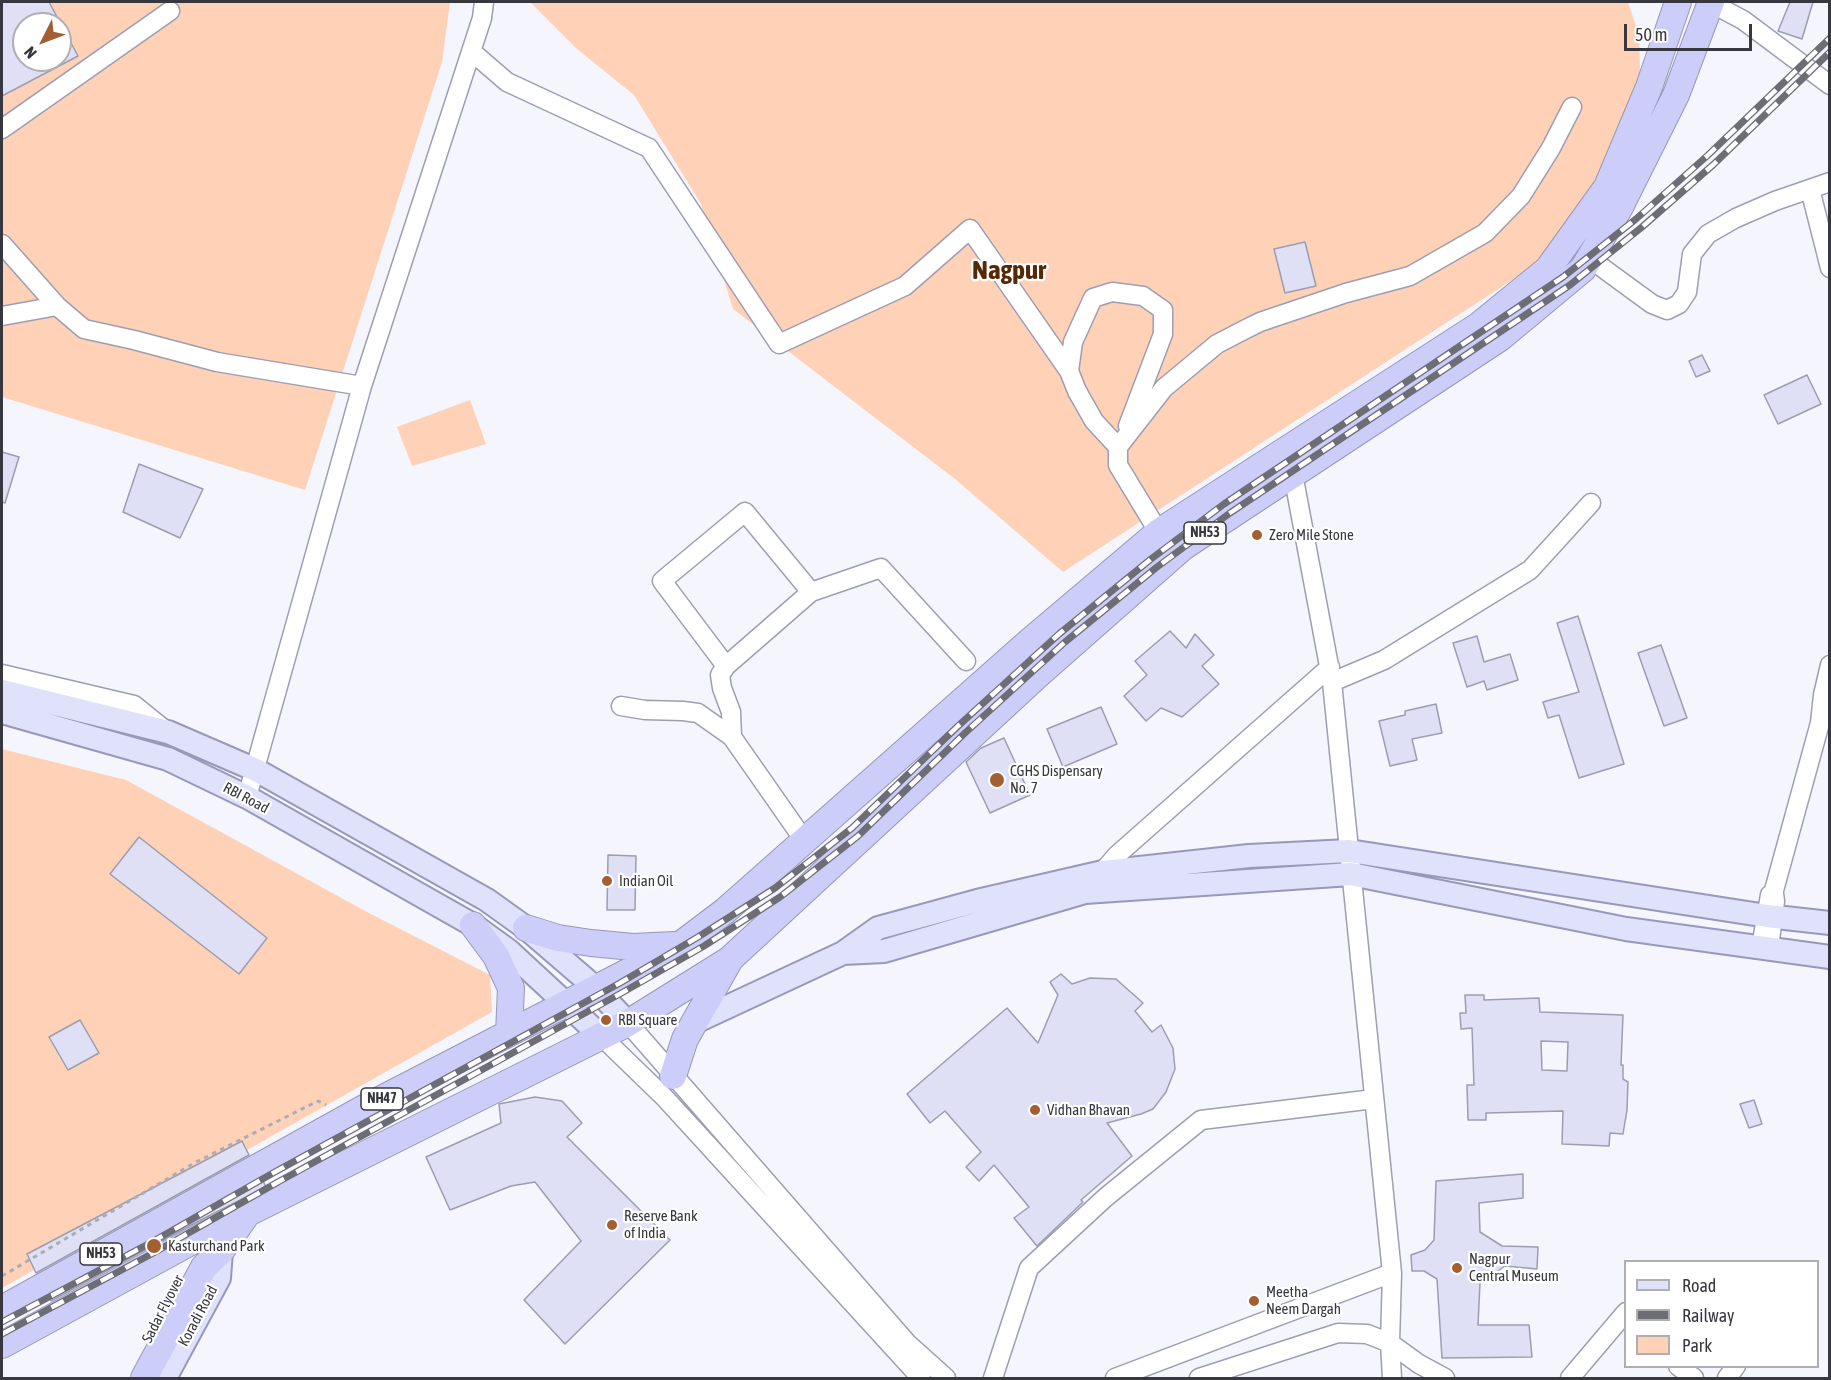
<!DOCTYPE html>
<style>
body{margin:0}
#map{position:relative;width:1831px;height:1380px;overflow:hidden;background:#f5f5fe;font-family:"Asap Condensed",sans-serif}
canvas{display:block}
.frame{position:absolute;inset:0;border:3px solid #373740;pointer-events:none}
.legend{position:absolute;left:1624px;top:1260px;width:195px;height:108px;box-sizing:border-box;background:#fff;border:2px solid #afafb3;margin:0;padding:8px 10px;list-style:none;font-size:18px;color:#373740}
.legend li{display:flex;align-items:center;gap:12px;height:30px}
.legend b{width:30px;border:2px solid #afafb3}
.north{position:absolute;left:12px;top:12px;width:60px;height:60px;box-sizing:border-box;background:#fff;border:2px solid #afafb3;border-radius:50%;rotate:228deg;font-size:16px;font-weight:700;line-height:24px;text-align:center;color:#373740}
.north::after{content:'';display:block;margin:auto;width:21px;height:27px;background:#a35e31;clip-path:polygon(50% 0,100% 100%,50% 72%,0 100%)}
.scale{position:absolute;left:1624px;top:24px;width:128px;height:27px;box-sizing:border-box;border:3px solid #373740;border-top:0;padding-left:8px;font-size:18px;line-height:21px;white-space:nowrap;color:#373740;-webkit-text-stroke:4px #fff;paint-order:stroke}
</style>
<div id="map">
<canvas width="1831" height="1380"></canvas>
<div class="frame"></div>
<ul class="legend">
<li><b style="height:8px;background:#e0e1fb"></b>Road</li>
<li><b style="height:8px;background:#6d6d76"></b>Railway</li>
<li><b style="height:16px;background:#ffd1b6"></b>Park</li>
</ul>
<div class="north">N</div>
<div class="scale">50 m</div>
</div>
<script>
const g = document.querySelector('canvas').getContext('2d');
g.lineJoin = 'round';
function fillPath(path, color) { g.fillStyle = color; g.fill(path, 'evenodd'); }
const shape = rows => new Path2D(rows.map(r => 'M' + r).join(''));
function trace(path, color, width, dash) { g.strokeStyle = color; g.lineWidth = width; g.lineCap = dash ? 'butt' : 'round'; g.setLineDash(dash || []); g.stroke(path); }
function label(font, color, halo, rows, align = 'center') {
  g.font = font + ' "Asap Condensed",sans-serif'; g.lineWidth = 4.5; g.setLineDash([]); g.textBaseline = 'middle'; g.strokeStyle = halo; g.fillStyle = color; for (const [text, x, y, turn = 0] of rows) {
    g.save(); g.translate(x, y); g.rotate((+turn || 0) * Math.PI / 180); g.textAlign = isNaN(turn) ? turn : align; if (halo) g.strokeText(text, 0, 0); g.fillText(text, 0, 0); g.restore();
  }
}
const green = shape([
 [2,2,450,2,442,62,305,490,2,397],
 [24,24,60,24,60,60,24,60],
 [530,2,1628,2,1639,35,1641,105,1569,235,1526,271,1063,572,955,479,733,309,701,204,634,95,577,49],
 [470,400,486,444,412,466,397,427],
 [2,749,126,780,367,912,490,975,492,1012,2,1288]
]);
const building = shape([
 [2,2,49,2,78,56,2,96,2,2],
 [24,24,60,24,60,60,24,60,24,24],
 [1790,2,1813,2,1802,39,1778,31,1790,2],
 [1305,242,1316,286,1285,293,1274,249,1305,242],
 [1702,355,1710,371,1696,377,1689,361,1702,355],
 [1807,375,1821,404,1778,424,1764,395,1807,375],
 [2,452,19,457,5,503,2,502,2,452],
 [139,464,203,489,180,538,123,512,139,464],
 [1578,616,1624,764,1579,778,1559,715,1548,718,1543,702,1579,692,1557,623,1578,616],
 [1170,631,1186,648,1195,634,1214,655,1202,666,1219,684,1182,717,1161,708,1146,721,1124,696,1147,675,1135,661,1170,631],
 [1477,636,1484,662,1510,654,1518,680,1487,690,1484,681,1467,687,1453,643,1477,636],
 [1661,645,1687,718,1664,726,1638,653,1661,645],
 [1436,704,1442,733,1412,739,1417,760,1390,766,1379,721,1405,715,1405,711,1436,704],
 [1101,707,1117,744,1063,767,1047,729,1101,707],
 [1004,738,1030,795,990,813,966,762,981,748,1004,738],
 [139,837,267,938,239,974,110,874,139,837],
 [608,855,636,856,635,910,607,910,608,855],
 [1061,974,1072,984,1090,978,1116,979,1143,1003,1135,1011,1152,1032,1161,1025,1173,1048,1175,1069,1166,1092,1153,1109,1141,1114,1107,1123,1132,1156,1081,1200,1083,1202,1037,1246,1014,1218,1029,1207,994,1165,979,1181,966,1167,981,1152,945,1111,930,1123,907,1094,1007,1008,1038,1043,1058,995,1050,982,1061,974],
 [1465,995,1484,995,1484,1000,1539,998,1540,1012,1623,1015,1621,1065,1623,1065,1623,1079,1628,1082,1627,1110,1623,1134,1610,1133,1609,1146,1562,1144,1563,1111,1486,1113,1486,1120,1468,1120,1467,1085,1474,1085,1472,1028,1461,1029,1460,1013,1466,1013,1465,995],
 [1541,1041,1568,1042,1567,1071,1542,1070,1541,1041],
 [80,1020,99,1053,68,1070,49,1037,80,1020],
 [535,1097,562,1101,582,1123,567,1137,670,1240,565,1344,524,1300,581,1241,535,1182,511,1186,450,1210,426,1157,501,1123,499,1104,535,1097],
 [1754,1100,1762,1124,1749,1128,1740,1104,1754,1100],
 [242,1141,249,1155,36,1273,27,1254,242,1141],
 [1523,1174,1523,1198,1479,1203,1480,1232,1502,1246,1538,1247,1537,1269,1505,1266,1480,1283,1478,1325,1529,1325,1532,1357,1442,1358,1437,1279,1424,1271,1412,1271,1411,1255,1425,1250,1434,1240,1436,1181,1523,1174],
 [263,1181,266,1187,191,1225,51,1301,50,1299,263,1181]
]);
const path = shape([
 [2,1276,196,1162,318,1101,326,1105]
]);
const minor = shape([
 [1711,3,1743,20,1830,85],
 [471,51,507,82,649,148,779,344,905,286,970,229,1069,371],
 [2,129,170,11],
 [1810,189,1830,268],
 [2,244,57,306,84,329,134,340,217,362,362,386],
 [1589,258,1652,304,1667,310,1679,304,1687,292,1692,254,1708,234,1736,218,1775,201,1830,182],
 [2,316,57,306],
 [1118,447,1094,421,1077,391,1069,371,1073,342,1093,298,1112,292,1143,296,1163,310,1163,334,1128,426],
 [1293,474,1332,682,1392,1273,1390,1343,1392,1378],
 [1164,541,1118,465,1118,447,1164,388,1217,344,1244,330,1260,322,1346,293,1410,276,1485,233,1521,196,1551,148,1572,107],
 [811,592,881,568,966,661],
 [726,666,662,581,745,512,811,592,726,666,720,675,722,688,731,712,732,737],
 [2,674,134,705,165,730],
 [1332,682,1384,660,1530,570,1591,503],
 [621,706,645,710,683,711,698,713,732,737,804,840],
 [247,797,362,386,482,18,484,2],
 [1098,877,1117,855,1330,667],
 [1773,894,1820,723,1823,695,1830,665],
 [1761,947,1770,895,1774,894,1775,901,1769,948],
 [628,1023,907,1343,946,1378],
 [602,1037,664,1097,921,1378],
 [1678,1366,1694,1378],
 [993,1378,1029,1268,1106,1197,1201,1120,1374,1099],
 [1115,1378,1392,1273],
 [1199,1378,1338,1333,1367,1334,1390,1343,1419,1364,1445,1378],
 [1570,1378,1626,1312],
 [1727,1378,1736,1366]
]);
const major = shape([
 [2,691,168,732,256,770,487,900,526,928,591,984,628,1023],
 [2,712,168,759,247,797,473,925,509,951,602,1037],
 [843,953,884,951,1085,892,1351,874,1626,929,1830,957],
 [695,1022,843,953,878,928,977,901,1103,872,1249,856,1349,851,1767,916,1830,923],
 [165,1378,219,1278,221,1251]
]);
const highway = shape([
 [473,925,496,956,511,988,509,1033],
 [526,928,558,938,591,943,633,947,674,945],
 [673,1076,685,1039,729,961],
 [2,1309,366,1107,680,945,725,911,1029,642,1159,532,1478,326,1548,269,1607,187,1649,87,1678,2],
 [2,1345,198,1238,628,1023,729,960,1040,673,1183,547,1500,338,1583,269,1620,207,1676,95,1711,2],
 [144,1378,204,1267,221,1251,245,1217]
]);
const rail = shape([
 [2,1322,152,1242,273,1173,620,983,698,937,775,888,852,828,958,726,1059,634,1151,559,1224,504,1563,277,1636,219,1707,156,1830,38],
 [2,1334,157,1251,278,1182,625,991,704,946,780,897,858,836,965,733,1065,642,1157,567,1230,513,1570,285,1642,227,1714,164,1830,52]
]);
const markers = [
 [1257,535,6,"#a35e31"],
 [997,780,8,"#a35e31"],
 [607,881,6,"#a35e31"],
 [606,1020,6,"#a35e31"],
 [1035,1110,6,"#a35e31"],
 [612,1225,6,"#a35e31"],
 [154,1246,8,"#a35e31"],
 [1457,1268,6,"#a35e31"],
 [1254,1301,6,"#a35e31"]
];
const shields = [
 [1205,533,42],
 [382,1099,42],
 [101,1254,42]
];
const shieldNames = [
 ["NH53",1205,533],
 ["NH47",382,1099],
 ["NH53",101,1254]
];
const poiNames = [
 ["Zero Mile Stone",1269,535],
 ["CGHS Dispensary",1010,771],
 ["No. 7",1010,788],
 ["Indian Oil",619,881],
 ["RBI Square",618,1020],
 ["Vidhan Bhavan",1047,1110],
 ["Reserve Bank",624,1216],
 ["of India",624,1233],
 ["Kasturchand Park",168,1246],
 ["Nagpur",1469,1259],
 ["Central Museum",1469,1276],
 ["Meetha",1266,1292],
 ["Neem Dargah",1266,1309]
];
const streetNames = [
 ["RBI Road",246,798,28],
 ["Sadar Flyover",163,1309,-63],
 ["Koradi Road",198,1316,-62]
];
const townNames = [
 ["Nagpur",1009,270]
];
fillPath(green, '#ffd1b6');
fillPath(building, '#dfe0f5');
trace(building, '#9c9db0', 1.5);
trace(minor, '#9d9eb1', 21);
trace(major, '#9898b8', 26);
trace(highway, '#9898b8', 28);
trace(path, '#acacb5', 3, [4.5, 4.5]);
trace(minor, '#fff', 18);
trace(major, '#e0e1fb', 22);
trace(highway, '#cccdf8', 26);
trace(rail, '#6d6d76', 7);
trace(rail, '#fff', 4.5, [14]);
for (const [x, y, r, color] of markers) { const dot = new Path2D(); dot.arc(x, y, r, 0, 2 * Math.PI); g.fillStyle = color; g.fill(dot); trace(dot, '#fff', 2); }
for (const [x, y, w] of shields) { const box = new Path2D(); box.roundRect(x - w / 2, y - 11, w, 22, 4.5); g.fillStyle = '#fff'; g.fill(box); trace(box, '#373740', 1.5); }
label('bold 14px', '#373740', null, shieldNames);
label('15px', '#373740', '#fff', poiNames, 'left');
label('15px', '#373740', '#fff', streetNames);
label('bold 27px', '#562806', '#fff', townNames);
</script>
